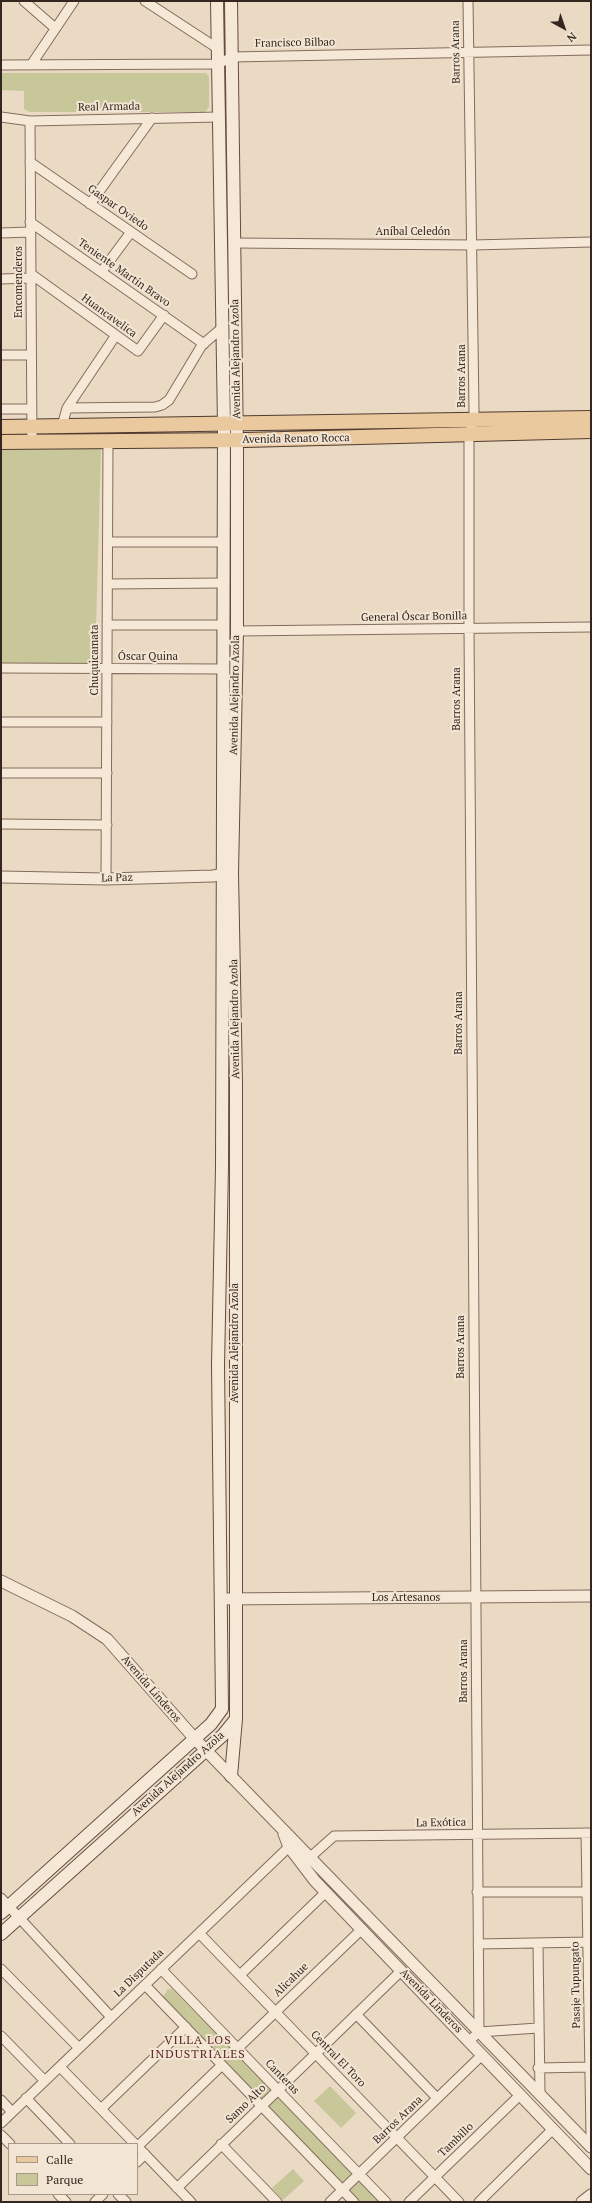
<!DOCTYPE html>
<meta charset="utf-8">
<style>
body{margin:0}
#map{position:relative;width:592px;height:2203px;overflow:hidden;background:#eadac4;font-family:"PT Serif",serif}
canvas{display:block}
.frame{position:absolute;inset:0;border:2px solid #34271f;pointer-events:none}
.legend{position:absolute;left:8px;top:2143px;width:130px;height:52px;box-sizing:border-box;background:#f2e5d3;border:1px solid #a6998b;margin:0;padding:5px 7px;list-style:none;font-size:12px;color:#34271f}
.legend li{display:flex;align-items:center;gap:8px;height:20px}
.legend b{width:20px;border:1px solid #a6998b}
.north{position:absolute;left:544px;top:8px;width:40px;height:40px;-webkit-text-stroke:3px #f2e5d3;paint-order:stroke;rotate:140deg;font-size:11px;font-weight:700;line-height:16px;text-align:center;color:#34271f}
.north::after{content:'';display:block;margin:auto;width:14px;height:18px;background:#34271f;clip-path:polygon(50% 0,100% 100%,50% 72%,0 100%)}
</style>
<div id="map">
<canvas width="592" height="2203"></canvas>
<div class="frame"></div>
<ul class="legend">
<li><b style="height:5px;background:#eac99f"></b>Calle</li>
<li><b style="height:11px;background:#c7c799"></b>Parque</li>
</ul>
<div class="north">N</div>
</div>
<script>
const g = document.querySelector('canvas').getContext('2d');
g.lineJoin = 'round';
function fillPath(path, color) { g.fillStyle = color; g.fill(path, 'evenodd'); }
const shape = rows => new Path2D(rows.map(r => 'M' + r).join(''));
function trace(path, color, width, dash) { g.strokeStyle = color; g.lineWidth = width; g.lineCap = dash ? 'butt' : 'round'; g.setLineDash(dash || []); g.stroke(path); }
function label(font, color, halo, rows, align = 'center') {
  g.font = font + ' "PT Serif",serif'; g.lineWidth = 4; g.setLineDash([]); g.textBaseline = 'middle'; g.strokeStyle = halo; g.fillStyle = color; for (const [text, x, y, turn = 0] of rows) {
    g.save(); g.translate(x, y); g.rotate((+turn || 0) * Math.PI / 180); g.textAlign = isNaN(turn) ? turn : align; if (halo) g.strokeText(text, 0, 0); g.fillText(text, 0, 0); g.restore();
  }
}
const green = shape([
 [1,73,206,73,209,77,209,107,205,112,30,112,24,109,24,91,1,90],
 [101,448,95,663,1,663,1,450],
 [168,1989,172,1989,381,2202,360,2202,162,1998],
 [330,2086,356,2113,341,2128,314,2101],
 [293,2169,304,2181,283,2200,272,2188]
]);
const minor = shape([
 [24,1,55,28],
 [145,1,217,48],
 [468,1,474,409,474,420,469,435,469,628,479,2032,469,2041],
 [1,65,218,64,232,57,591,50],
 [31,65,74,1],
 [1,117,30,121,219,117],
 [30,121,32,442],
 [30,162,192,274],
 [90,204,152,118],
 [30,222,204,344],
 [1,233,30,232],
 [234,243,473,245,591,242],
 [102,271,131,232],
 [31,274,138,351,164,315],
 [1,279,31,278],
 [1,355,31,355],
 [67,408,155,407,162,405,169,400,202,345,222,328],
 [1,409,31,409],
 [62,426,67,408,116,335],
 [108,542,223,542],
 [108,584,223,583],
 [107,625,223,625],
 [237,631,591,627],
 [1,668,223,669],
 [1,722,107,722],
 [1,773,107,773],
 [1,824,107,825],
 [106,879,108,441],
 [586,1833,591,2136],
 [306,1861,334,1836,591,1833],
 [477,1892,587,1892],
 [1,1898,111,2017],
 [199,1933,459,2202],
 [538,1943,540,2094],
 [478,1944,588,1942],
 [1,1969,79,2048],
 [161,1969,386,2202],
 [240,1975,326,1892],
 [145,1985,354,2202],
 [356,2014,437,2098],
 [479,2032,538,2028],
 [1,2036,45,2081],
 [238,2048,362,1929],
 [60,2067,135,2144],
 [538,2068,589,2067],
 [26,2098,70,2144],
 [1,2100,12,2112],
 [101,2109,186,2027],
 [1,2123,293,1843],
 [1,2135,10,2144],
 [221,2144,277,2202],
 [137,2146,191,2202],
 [137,2147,222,2065],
 [137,2162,145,2154],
 [177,2188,401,1971],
 [58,2194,66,2202],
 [118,2194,126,2202],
 [95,2202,103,2194],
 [330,2202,482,2055],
 [409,2202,520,2095],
 [479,2202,553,2129]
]);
const tertiary = shape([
 [1,877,106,879,213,876,231,873],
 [1,1581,72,1616,107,1639,195,1739,591,2147],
 [221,1599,591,1596],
 [284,1834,289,1847,315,1881,591,2169],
 [582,2202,591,2195]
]);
const secondary = shape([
 [231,1776,236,1719,236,1083,232,873,237,631,237,450,231,1],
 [1,1913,211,1724,222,1709,218,1365,222,1167,224,425,217,1],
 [1,1934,223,1735,236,1719]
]);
const primary = shape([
 [1,427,591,418],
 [1,442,245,440,591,431]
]);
const streetNames = [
 ["Francisco Bilbao",295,43,-1],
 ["Barros Arana",456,52,-91],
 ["Real Armada",109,107,-1],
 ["Gaspar Oviedo",118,208,35],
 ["Aníbal Celedón",413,232],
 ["Teniente Martín Bravo",124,273,35],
 ["Encomenderos",19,282,-90],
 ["Huancavelica",109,316,36],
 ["Avenida Alejandro Azola",236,359,-91],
 ["Barros Arana",462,376,-90],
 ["Avenida Renato Rocca",296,439,-1],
 ["General Óscar Bonilla",414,617,-1],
 ["Óscar Quina",148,657],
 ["Chuquicamata",95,660,-90],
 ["Avenida Alejandro Azola",235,695,-89],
 ["Barros Arana",457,699,-90],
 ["La Paz",117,878,-1],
 ["Avenida Alejandro Azola",235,1019,-91],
 ["Barros Arana",459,1023,-90],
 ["Avenida Alejandro Azola",235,1343,-90],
 ["Barros Arana",461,1347,-90],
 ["Los Artesanos",406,1598],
 ["Barros Arana",464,1671,-90],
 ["Avenida Linderos",151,1689,49],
 ["Avenida Alejandro Azola",178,1774,-42],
 ["La Exótica",441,1823,-1],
 ["La Disputada",139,1973,-44],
 ["Alicahue",291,1980,-44],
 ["Pasaje Tupungato",576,1985,-91],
 ["Avenida Linderos",431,2001,46],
 ["Central El Toro",338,2059,46],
 ["Canteras",282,2077,46],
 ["Samo Alto",246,2104,-44],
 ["Barros Arana",398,2120,-44],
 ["Tambillo",456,2140,-44]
];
const neighbourhoodNames = [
 ["VILLA LOS",198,2041],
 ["INDUSTRIALES",198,2055]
];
fillPath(green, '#c7c799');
trace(minor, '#836c5c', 11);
trace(tertiary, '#836c5c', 13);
trace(secondary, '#654d3f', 14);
trace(primary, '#513b30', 16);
trace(minor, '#f6e8d7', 9);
trace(tertiary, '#f6e8d7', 11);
trace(secondary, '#f6e8d7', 12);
trace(primary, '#eac99f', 14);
label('11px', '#34271f', '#f2e5d3', streetNames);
g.letterSpacing = '1px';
label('12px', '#5d2722', '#f2e5d3', neighbourhoodNames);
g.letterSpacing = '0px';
</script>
